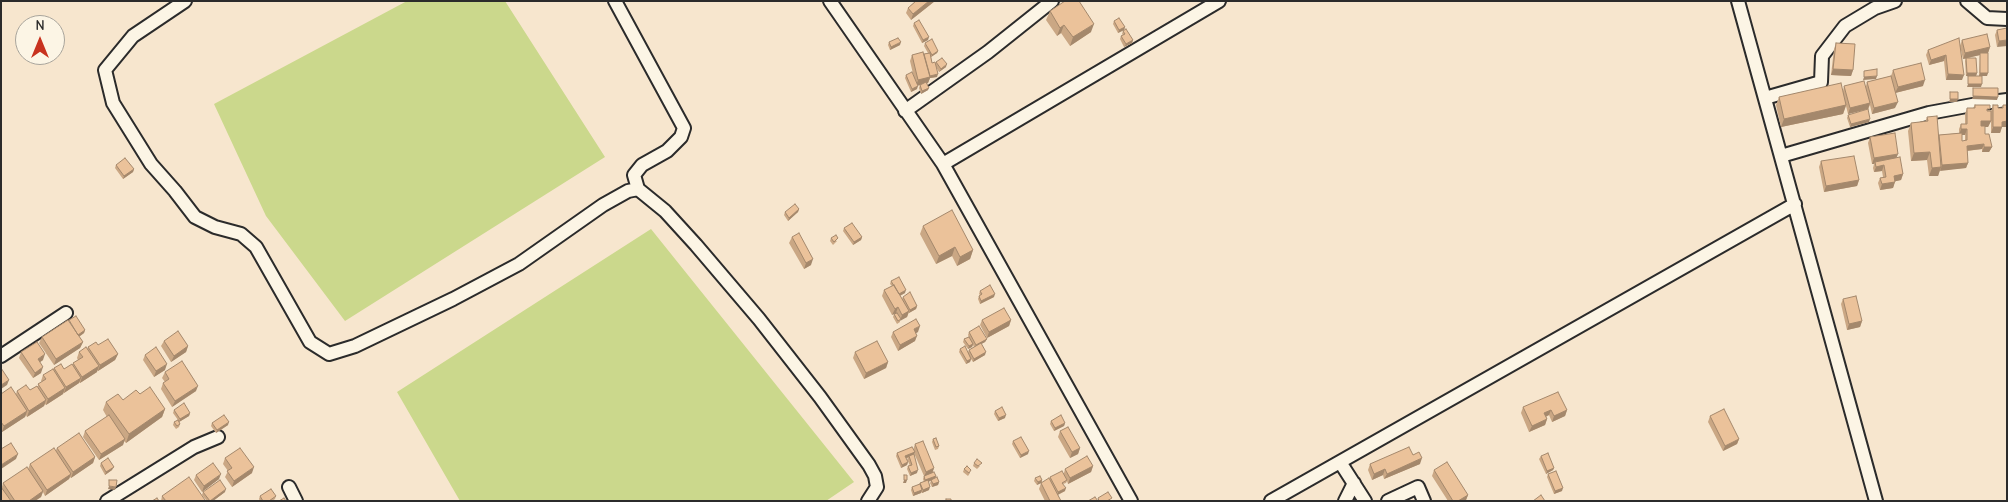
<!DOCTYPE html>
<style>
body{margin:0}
#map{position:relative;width:2008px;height:502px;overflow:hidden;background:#f7e6ce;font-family:"Comic Neue",sans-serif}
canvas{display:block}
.frame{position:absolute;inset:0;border:2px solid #2b2b2b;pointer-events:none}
.north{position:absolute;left:15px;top:15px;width:50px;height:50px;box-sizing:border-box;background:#fcf5e5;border:1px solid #a8a49b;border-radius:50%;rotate:0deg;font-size:14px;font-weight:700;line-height:20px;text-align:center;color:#2b2b2b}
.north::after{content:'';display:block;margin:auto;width:18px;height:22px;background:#c8321e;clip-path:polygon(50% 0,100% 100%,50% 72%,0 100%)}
</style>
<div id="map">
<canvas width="2008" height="502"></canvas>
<div class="frame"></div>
<div class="north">N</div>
</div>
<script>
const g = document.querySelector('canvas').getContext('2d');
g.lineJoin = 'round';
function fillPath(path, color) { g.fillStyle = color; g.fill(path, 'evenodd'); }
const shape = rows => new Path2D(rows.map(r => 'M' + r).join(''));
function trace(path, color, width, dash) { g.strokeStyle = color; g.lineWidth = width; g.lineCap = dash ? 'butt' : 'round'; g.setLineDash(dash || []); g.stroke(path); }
const green = shape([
 [407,1,505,1,605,157,345,321,266,216,214,104],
 [651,229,854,482,826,501,460,501,397,392]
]);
const street = shape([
 [185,1,133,36,105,70,113,103,151,164,175,191,195,217,215,227,241,234,256,247,310,342,329,354,355,346,453,299,519,264,603,205,628,191,638,189],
 [615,1,684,128,681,137,667,151,642,165,634,175,638,189,665,211,696,245,759,319,820,397,869,465,875,476,877,487,868,501],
 [830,1,943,164,1131,501],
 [1738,1,1876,501],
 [1967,1,1987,18,2007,19],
 [1765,98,1821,82,1822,56,1845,26,1875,8,1895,1],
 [905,111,988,52,1052,1],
 [1781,156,1929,113,1983,103,2007,100],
 [943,164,1219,1],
 [1,356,66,313],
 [1340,462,1365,501],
 [289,487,296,501],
 [107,501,194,447,218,437],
 [1271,501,1795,204],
 [1345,501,1354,483],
 [1388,501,1418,487,1424,501]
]);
const wall = shape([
 [916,1,935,1,911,20,906,13,908,8],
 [1050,11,1091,32,1070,46,1061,33,1057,36,1046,20],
 [1114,21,1125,27,1124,30,1118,33,1113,24],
 [914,23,928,40,922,43,913,26],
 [2007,28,1997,47,1995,35,1997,30],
 [1123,31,1133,40,1132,43,1124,47,1120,39,1121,36,1123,35,1122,34],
 [1962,40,1990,47,1988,53,1986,53,1987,76,1979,76,1980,55,1963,59,1960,46,1962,80,1946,80,1944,61,1929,65,1926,55,1928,50,1960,46],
 [889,42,900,45,890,50,888,45],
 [925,43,938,51,937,53,931,57,932,63,935,64,936,62,946,67,939,72,936,67,937,77,930,78,928,83,927,83,928,90,921,94,919,88,920,85,923,84,917,85,917,89,911,92,905,78,906,75,914,78,910,61,912,55,924,54,928,53,924,46],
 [1836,43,1853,70,1851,76,1831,75,1834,49],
 [1966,58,1977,73,1976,76,1966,76,1965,61],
 [1893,70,1923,86,1895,93,1895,108,1872,114,1870,105,1868,109,1848,114,1846,106,1843,114,1781,127,1776,105,1779,97,1843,91,1844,86,1866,86,1867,82,1891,76],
 [1975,105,1991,111,1993,105,1998,108,2002,108,2003,105,2007,105,2007,127,2002,127,2000,133,1991,133,1991,112,1991,121,1988,127,1985,127,1985,134,1992,147,1989,152,1982,152,1982,149,1967,151,1968,163,1966,168,1940,170,1938,176,1929,176,1927,160,1911,161,1908,131,1911,123,1925,122,1927,117,1938,138,1939,135,1959,133,1959,129,1961,124,1965,124,1965,114,1967,108,1973,108],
 [1962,135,1965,135,1965,141,1962,141],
 [1848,115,1869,122,1850,127,1847,118],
 [1870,137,1897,158,1903,174,1901,180,1895,181,1893,188,1880,190,1878,183,1880,178,1883,177,1882,171,1874,172,1873,168,1874,164,1872,164,1868,143],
 [1821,161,1859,180,1857,186,1824,192,1819,167],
 [116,165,134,169,133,172,123,179,115,168],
 [799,209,798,212,788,221,784,215,785,212],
 [923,226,973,250,970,259,957,266,952,256,936,264,920,234],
 [844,228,862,237,861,240,853,245,843,231],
 [792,237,811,265,804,269,789,243],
 [831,238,837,241,833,245,830,241],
 [891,281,905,293,900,296,902,299,903,297,917,306,916,309,909,313,909,312,907,317,900,320,900,322,897,324,893,317,894,314,896,313,892,315,882,296,884,290,892,286,890,284],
 [980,291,994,297,980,304,978,299,979,296,980,295,979,294],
 [1843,299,1862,321,1860,327,1847,330,1841,304],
 [982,320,1011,320,1009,326,987,338,980,325],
 [85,330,84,333,79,337,83,342,80,348,54,365,39,343,42,337],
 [893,332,918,332,916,333,915,341,898,351,891,337],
 [969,332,987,339,985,342,981,344,985,355,973,362,971,359,970,362,966,364,959,352,960,349,968,352,969,350,974,347,973,345,972,347,968,349,963,342,964,339,969,337,968,335],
 [164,341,188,346,186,352,171,362,161,346],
 [98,345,118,354,115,360,98,371,97,370,97,372,80,383,80,382,79,383,64,393,64,392,63,394,46,405,45,404,44,406,27,417,26,415,25,417,2,432,1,394,16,394,17,391,30,390,38,386,38,384,42,382,41,381,43,375,53,370,54,368,64,369,73,364,73,363,78,360,77,358,79,352,87,349,88,347],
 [21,352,43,360,40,362,41,373,33,378,19,358],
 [855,352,888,362,886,368,864,379,853,358],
 [145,355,165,370,154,377,143,360],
 [165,372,196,391,172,407,161,389,163,383,165,382,162,378],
 [140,394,165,409,162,417,126,443,124,441,123,445,99,460,83,437,85,431,107,417,103,410,106,402,123,400],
 [1523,407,1567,410,1565,416,1552,422,1549,415,1546,417,1547,419,1545,425,1529,432,1521,413],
 [174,410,190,413,189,416,179,422,180,424,179,427,176,429,173,425,174,422,178,420,173,413],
 [995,411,1005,418,998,421,994,414],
 [1710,416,1739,439,1737,444,1723,451,1708,422],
 [1051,421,1065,423,1064,426,1054,431,1050,424],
 [212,423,228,425,216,433,211,426],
 [1060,431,1080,448,1078,454,1070,458,1058,437],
 [933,439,939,446,938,449,935,450,932,442],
 [1013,441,1028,454,1020,458,1012,444],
 [915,444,934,468,932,473,936,476,935,478,939,482,938,485,932,487,930,483,931,481,928,482,929,490,922,493,921,492,921,493,913,496,911,490,912,487,920,485,920,483,924,482,923,479,924,476,914,453,914,454,917,473,910,476,907,469,908,466,910,466,907,459,908,458,906,458,908,462,907,465,901,468,896,456,897,453,913,450],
 [57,448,95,457,93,463,71,478,70,477,69,479,45,496,43,492,41,497,35,501,1,501,2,487,3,483,28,469,30,464,56,450],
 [1413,455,1420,464,1384,479,1383,475,1372,480,1368,470,1370,464],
 [1541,456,1554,468,1553,470,1546,474,1539,459],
 [225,458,252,473,232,487,225,477,228,471,223,464],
 [101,463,112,470,105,475,100,466],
 [974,463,980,466,977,469,973,466],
 [1093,466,1091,472,1068,484,1067,481,1066,483,1063,484,1065,491,1058,495,1061,501,1045,501,1039,489,1041,483,1037,485,1034,481,1035,478,1042,480,1042,483,1050,479,1050,477,1064,473,1065,469],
 [964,469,970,473,968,476,963,472],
 [1434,470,1468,495,1466,500,1448,501,1432,476],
 [1548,474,1562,491,1554,494,1547,477],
 [196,475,219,479,202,492,194,480],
 [203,492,225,492,213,501,207,501,202,495],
 [162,496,205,501,161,501],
 [260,496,276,496,275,499,272,501,260,501,259,499]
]);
const shadedWall = shape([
 [929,1,935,1,911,20,913,14],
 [1094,24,1091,32,1070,46,1073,37],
 [1064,25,1061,33,1057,36,1060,28],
 [1125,27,1124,30,1118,33,1119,30],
 [929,37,928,40,922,43,923,40],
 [1133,40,1132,43,1124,47,1126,44],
 [2007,40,2007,46,1997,47,1999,41],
 [901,42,900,45,890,50,891,47],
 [1990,47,1988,53,1980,54,1980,53,1980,55,1963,59,1965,53],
 [938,51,937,53,931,57,932,55],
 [1946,55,1944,61,1929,65,1931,60],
 [947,64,946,67,939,72,941,69],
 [1833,69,1853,70,1851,76,1831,75],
 [1967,73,1977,73,1976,76,1966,76],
 [1980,73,1988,73,1987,76,1979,76],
 [938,74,937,77,930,78,928,83,916,86,918,80],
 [1948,74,1964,75,1962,80,1946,80],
 [1877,76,1876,79,1863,80,1864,77],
 [1925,80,1923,86,1895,93,1898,87],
 [1968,84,1982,84,1981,87,1967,87],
 [918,86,917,89,911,92,912,89],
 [929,88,928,90,921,94,922,91],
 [1973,96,1998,97,1997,100,1972,99],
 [1950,99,1958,99,1957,102,1949,102],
 [1898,102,1895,108,1872,114,1874,108],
 [1870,103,1868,109,1848,114,1850,108],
 [1846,105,1843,114,1781,127,1784,119],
 [1870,119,1869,122,1850,127,1851,124],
 [1981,121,1991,121,1988,127,1979,127],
 [2007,121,2007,127,2002,127,2000,133,1991,133,1993,127,2002,122],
 [1961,129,1967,129,1965,135,1959,135],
 [1984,144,1982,149,1965,151,1967,146],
 [1984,147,1992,147,1989,152,1982,152],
 [1930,152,1927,160,1911,161,1914,153],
 [1898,154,1896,159,1875,162,1874,164,1872,164,1874,158],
 [1968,163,1966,168,1940,171,1942,165],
 [1884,165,1882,171,1874,172,1876,167],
 [1941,167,1938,176,1929,176,1932,168],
 [134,169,133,172,123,179,124,176],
 [1903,174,1901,180,1892,182,1894,176],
 [1859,180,1857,186,1824,192,1826,186],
 [1895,182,1893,188,1880,190,1882,184],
 [799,209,798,212,788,221,789,218],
 [862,237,861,240,853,245,854,242],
 [955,247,952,256,936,264,939,256],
 [973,250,970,259,957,266,960,257],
 [813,259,811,265,804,269,806,263],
 [906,290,905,293,897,297,899,294],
 [995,294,994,297,980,304,981,301],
 [917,306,916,309,909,313,910,310],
 [898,307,896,313,892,315,895,309],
 [909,311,907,317,900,321,902,315],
 [1011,320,1009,326,987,338,989,332],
 [1862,321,1860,327,1847,330,1849,324],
 [920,326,918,332,912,335,914,329],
 [85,330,84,333,77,338,78,335],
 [917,336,915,341,898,351,900,345],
 [987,339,985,342,974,348,976,345],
 [83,342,80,348,54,365,56,359],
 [973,344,972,347,968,349,969,346],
 [188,346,186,352,171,362,174,356],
 [986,352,985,355,973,362,974,359],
 [45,354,43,360,36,365,38,359],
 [118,354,115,360,98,371,100,365],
 [971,359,970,362,966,364,967,361],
 [888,362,886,368,864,379,866,373],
 [167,364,165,370,154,377,156,371],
 [99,366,97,372,80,383,82,377],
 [43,367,41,373,33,378,35,373],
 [81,378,79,383,64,393,66,387],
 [9,380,7,385,1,389,1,385],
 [198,386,196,391,172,407,175,401],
 [65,388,63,394,46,405,48,399],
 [46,400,44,406,27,417,29,411],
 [165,409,162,417,126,443,129,434],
 [1551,410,1549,415,1542,418,1544,413],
 [1567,410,1565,416,1552,422,1554,416],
 [27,411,25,417,2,432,4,426],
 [190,413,189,416,179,422,180,419],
 [1006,415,1005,418,998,421,999,418],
 [1547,419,1545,425,1529,432,1532,426],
 [229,422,228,425,216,433,217,430],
 [1065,423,1064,426,1054,431,1055,428],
 [125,439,123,445,99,460,101,454],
 [1739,439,1737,444,1723,451,1725,446],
 [1080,448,1078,454,1070,458,1072,452],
 [1029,451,1028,454,1020,458,1021,455],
 [915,452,913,455,904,459,905,456],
 [18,454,16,459,1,469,1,465],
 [95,457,93,463,71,478,73,472],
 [1422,458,1420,464,1384,479,1387,474],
 [908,462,907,465,901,468,902,465],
 [1093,466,1091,472,1068,484,1070,478],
 [114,467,112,470,105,475,106,472],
 [254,467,252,473,232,487,234,481],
 [934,468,932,474,924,477,926,472],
 [1554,468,1553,470,1546,474,1547,471],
 [1385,469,1383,475,1372,480,1374,474],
 [918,470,917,473,910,476,911,473],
 [71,474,69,479,45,496,47,490],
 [221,474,219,479,202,492,204,486],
 [936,476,935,479,924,483,925,480],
 [904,480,907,480,906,483,903,483],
 [1042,480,1041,483,1037,485,1038,482],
 [939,482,938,485,932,487,933,484],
 [109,486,116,487,115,490,108,489],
 [930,487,929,490,922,493,923,490],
 [1066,488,1065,491,1057,495,1058,492],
 [1563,488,1562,491,1554,494,1555,491],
 [226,489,225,492,213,501,210,501],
 [922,490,921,493,913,496,914,493],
 [43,491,41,497,35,501,29,501],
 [1468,495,1466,500,1458,501]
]);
const building = shape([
 [916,1,929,1,913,14,908,8,916,1],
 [1065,1,1079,1,1094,24,1073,37,1064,25,1060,28,1050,11,1065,1],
 [1119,18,1125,27,1119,30,1114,21,1119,18],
 [919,20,929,37,923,40,914,23,919,20],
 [2007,28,2007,40,1999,41,1997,30,2007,28],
 [1126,29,1133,40,1126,44,1121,36,1125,34,1123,31,1126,29],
 [1987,34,1990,47,1965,53,1962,40,1987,34],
 [898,38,901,42,891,47,889,42,898,38],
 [1959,38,1964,75,1948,74,1946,55,1931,60,1928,50,1959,38],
 [932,39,938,51,932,55,925,43,932,39],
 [1836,43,1855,44,1853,70,1833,69,1836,43],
 [923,52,930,77,918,80,912,55,923,52],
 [930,53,932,63,935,62,938,74,930,76,924,54,930,53],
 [1980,53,1988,53,1988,73,1980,73,1980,53],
 [942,58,947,64,941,69,936,62,942,58],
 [1966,58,1976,58,1977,73,1967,73,1966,58],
 [1921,63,1925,80,1898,87,1893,70,1921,63],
 [1877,69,1877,76,1864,77,1864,71,1877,69],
 [912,72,918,86,912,89,906,75,912,72],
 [1891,76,1898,102,1874,108,1867,82,1891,76],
 [1968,76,1982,76,1982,84,1968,84,1968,76],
 [1864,81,1870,103,1850,108,1844,86,1864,81],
 [926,82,929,88,922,91,920,85,926,82],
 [1841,83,1846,105,1784,119,1779,97,1841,83],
 [1973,88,1998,88,1998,97,1973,96,1973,88],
 [1950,92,1958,92,1958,99,1950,99,1950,92],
 [1975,105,1990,105,1990,109,1987,109,1987,111,1991,111,1991,121,1981,121,1981,126,1985,126,1985,134,1989,134,1992,147,1984,147,1984,144,1967,146,1968,163,1942,165,1939,135,1962,133,1962,141,1967,140,1967,129,1961,129,1961,124,1967,124,1967,108,1975,108,1975,105],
 [1993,105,1998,105,1998,108,2003,108,2003,105,2007,105,2007,121,2002,122,2002,127,1993,127,1993,105],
 [1868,109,1870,119,1851,124,1848,115,1868,109],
 [1937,116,1941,167,1932,168,1930,152,1914,153,1911,123,1928,121,1927,117,1937,116],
 [1895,133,1898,154,1874,158,1870,137,1895,133],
 [1854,156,1859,180,1826,186,1821,161,1854,156],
 [1900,157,1903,174,1894,176,1895,182,1882,184,1880,178,1886,177,1884,165,1876,167,1875,162,1900,157],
 [125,158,134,169,124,176,116,165,125,158],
 [795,204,799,209,789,218,785,212,795,204],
 [952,210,973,250,960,257,955,247,939,256,923,226,952,210],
 [852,223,862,237,854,242,844,228,852,223],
 [799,233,813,259,806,263,792,237,799,233],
 [836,235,838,238,834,242,831,238,836,235],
 [899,277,906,290,899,294,891,281,899,277],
 [894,285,909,311,902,315,898,307,895,309,884,290,894,285],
 [990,285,995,294,981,301,979,296,982,294,980,291,990,285],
 [910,292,917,306,910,310,903,297,910,292],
 [1856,296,1862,321,1849,324,1843,299,1856,296],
 [1004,308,1011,320,989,332,982,320,1004,308],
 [897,313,901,319,898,321,894,314,897,313],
 [76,316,85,330,78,335,69,320,76,316],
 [916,319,920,326,914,329,917,336,900,345,893,332,916,319],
 [68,320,83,342,56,359,42,337,68,320],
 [979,326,987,339,976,345,969,332,979,326],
 [178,331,188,346,174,356,164,341,178,331],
 [969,337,973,344,969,346,964,339,969,337],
 [108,339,118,354,100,365,88,347,96,342,98,345,108,339],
 [877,341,888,362,866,373,855,352,877,341],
 [37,342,45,354,38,359,43,367,35,373,21,352,37,342],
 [981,343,986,352,974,359,969,350,981,343],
 [965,346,971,359,967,361,960,349,965,346],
 [86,347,99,366,82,377,73,363,83,357,79,352,86,347],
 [156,347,167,364,156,371,145,355,156,347],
 [182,361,198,386,175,401,163,383,169,379,165,372,182,361],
 [61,364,64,369,72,364,81,378,66,387,54,368,61,364],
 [1,368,9,380,1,385,1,368],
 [53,369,65,388,48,399,38,384,46,379,43,375,53,369],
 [26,385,30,390,37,386,46,400,29,411,17,391,26,385],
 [11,387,27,411,4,426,1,422,1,394,11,387],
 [150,387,165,409,129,434,106,402,118,394,123,400,136,390,140,394,150,387],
 [1558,392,1567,410,1554,416,1551,410,1544,413,1547,419,1532,426,1523,407,1558,392],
 [184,403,190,413,180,419,174,410,184,403],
 [1002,407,1006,415,999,418,995,411,1002,407],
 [1724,409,1739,439,1725,446,1710,416,1724,409],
 [109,415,125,439,101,454,85,431,109,415],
 [224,415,229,422,217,430,212,423,224,415],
 [1061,415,1065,423,1055,428,1051,421,1061,415],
 [178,420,180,424,177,426,174,422,178,420],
 [1068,427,1080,448,1072,452,1060,431,1068,427],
 [79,433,95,457,73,472,57,448,79,433],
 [1021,437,1029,451,1021,455,1013,441,1021,437],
 [936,438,939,446,936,447,933,439,936,438],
 [923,441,934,468,926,472,915,444,923,441],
 [11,443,18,454,1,465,1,449,11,443],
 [912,447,915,452,905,456,908,462,902,465,897,453,912,447],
 [1409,447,1413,455,1419,452,1422,458,1387,474,1385,469,1374,474,1370,464,1409,447],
 [54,448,71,474,47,490,30,464,54,448],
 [240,448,254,467,234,481,227,471,232,468,225,458,240,448],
 [1548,453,1554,468,1547,471,1541,456,1548,453],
 [914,454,918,470,911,473,908,466,912,465,909,456,914,454],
 [1087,456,1093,466,1070,478,1065,469,1087,456],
 [108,458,114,467,106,472,101,463,108,458],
 [977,459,982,463,978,466,974,463,977,459],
 [1447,462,1468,495,1458,501,1453,501,1434,470,1447,462],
 [213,463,221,474,204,486,196,475,213,463],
 [967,466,971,470,969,473,964,469,967,466],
 [27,467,43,491,29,501,15,501,3,483,27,467],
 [1062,471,1067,480,1062,483,1066,488,1058,492,1050,477,1062,471],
 [1556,471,1563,488,1555,491,1548,474,1556,471],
 [934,472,936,476,925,480,924,476,934,472],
 [904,475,907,475,907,480,904,480,904,475],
 [1040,476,1042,480,1038,482,1035,478,1040,476],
 [189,477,205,500,204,501,166,501,162,496,189,477],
 [937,477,939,482,933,484,931,480,937,477],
 [1049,478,1061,501,1050,501,1041,483,1049,478],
 [109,480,117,480,116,487,109,486,109,480],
 [220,480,226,489,210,501,203,492,220,480],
 [928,480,930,487,923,490,920,483,928,480],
 [920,484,922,490,914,493,912,487,920,484],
 [1,487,11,501,1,501,1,487],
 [271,489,276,496,269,501,263,501,260,496,271,489],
 [1108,492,1112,498,1107,501,1099,501,1098,498,1108,492],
 [1541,495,1545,501,1533,501,1541,495],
 [1095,497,1098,501,1088,501,1095,497],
 [157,498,159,501,152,501,157,498],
 [284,498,286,501,279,501,284,498],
 [946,499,951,499,951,501,946,501,946,499]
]);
fillPath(green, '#cbd88c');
trace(street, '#2b2b2b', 16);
trace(street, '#fcf5e5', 12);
fillPath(wall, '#caa784');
fillPath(shadedWall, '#a4886c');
fillPath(building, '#ebc29a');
trace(building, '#a4886c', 1);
</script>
